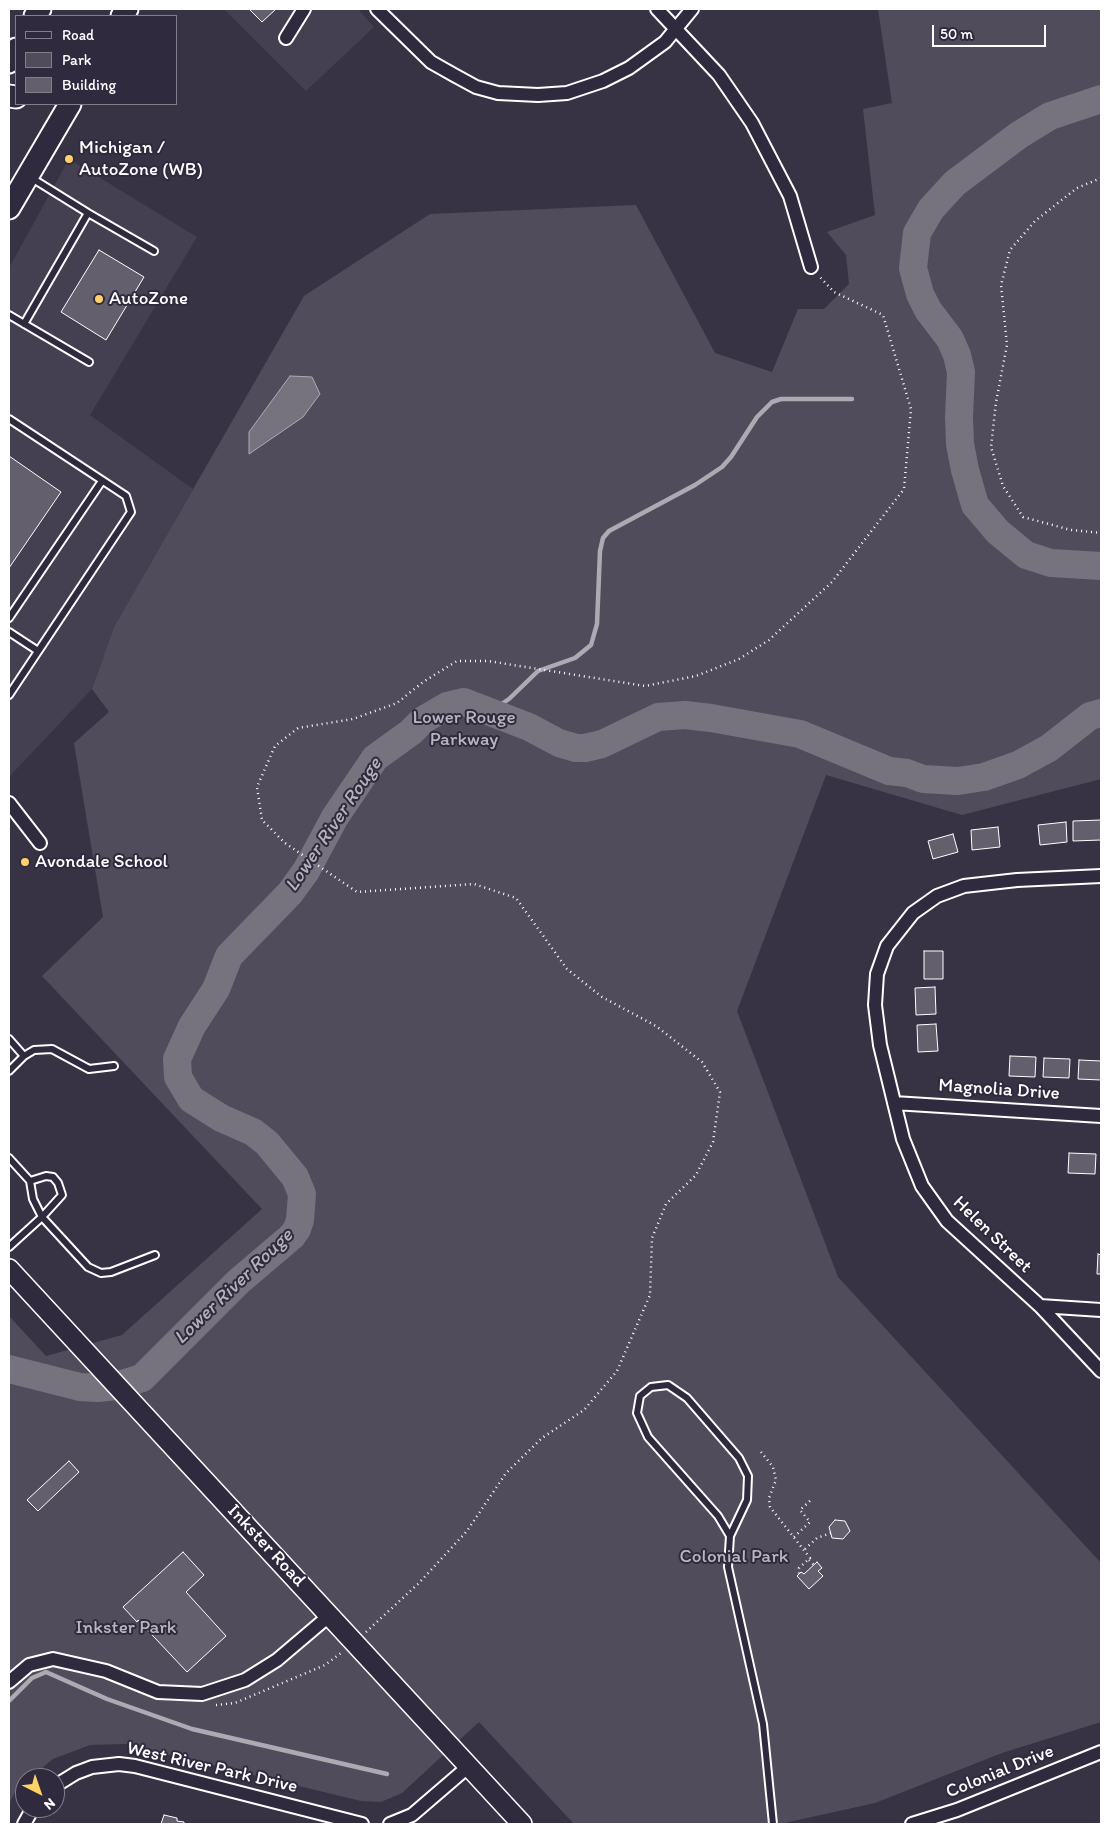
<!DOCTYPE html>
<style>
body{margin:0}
#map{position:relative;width:1110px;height:1833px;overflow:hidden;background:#373345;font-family:Itim,sans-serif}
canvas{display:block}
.frame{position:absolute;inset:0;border:10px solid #fff;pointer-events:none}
.legend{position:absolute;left:15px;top:15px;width:162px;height:90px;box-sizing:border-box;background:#2f2a3d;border:1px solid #827f8b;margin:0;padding:6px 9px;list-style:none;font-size:15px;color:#fff}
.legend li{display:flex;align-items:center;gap:10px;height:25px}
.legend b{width:25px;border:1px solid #827f8b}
.north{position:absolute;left:15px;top:1768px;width:50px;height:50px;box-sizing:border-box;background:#2f2a3d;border:1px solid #827f8b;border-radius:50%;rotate:139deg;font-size:14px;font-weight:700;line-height:20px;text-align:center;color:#fff}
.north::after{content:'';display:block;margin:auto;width:18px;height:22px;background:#ffd166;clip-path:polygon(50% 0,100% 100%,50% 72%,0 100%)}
.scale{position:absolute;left:932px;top:25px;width:114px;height:22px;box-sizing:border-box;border:2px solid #fff;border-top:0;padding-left:6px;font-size:15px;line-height:18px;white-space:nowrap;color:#fff;-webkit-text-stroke:4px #2f2a3d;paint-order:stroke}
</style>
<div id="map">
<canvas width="1110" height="1833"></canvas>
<div class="frame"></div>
<ul class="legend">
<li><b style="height:6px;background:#2f2a3d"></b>Road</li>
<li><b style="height:14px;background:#514c5c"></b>Park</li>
<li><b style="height:14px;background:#635f6d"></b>Building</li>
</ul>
<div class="north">N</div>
<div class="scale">50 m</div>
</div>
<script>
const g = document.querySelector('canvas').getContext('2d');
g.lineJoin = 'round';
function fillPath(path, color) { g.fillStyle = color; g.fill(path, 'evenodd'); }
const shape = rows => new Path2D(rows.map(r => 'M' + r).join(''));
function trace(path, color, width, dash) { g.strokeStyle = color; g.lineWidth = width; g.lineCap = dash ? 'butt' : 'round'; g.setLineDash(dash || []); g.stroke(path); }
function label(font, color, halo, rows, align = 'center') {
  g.font = font + ' Itim,sans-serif'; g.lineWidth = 4; g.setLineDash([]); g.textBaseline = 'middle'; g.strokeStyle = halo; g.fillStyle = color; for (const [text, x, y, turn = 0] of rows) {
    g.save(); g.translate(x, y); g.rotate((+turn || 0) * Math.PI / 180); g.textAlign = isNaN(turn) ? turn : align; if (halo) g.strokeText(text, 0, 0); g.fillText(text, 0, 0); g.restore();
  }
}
const built = shape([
 [224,9,358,9,374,27,306,91],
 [69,159,197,237,90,415,193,489,114,627,92,689,9,777,9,268]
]);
const green = shape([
 [878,9,1101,9,1101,779,962,815,826,775,737,1011,838,1277,1101,1563,1101,1722,1002,1753,875,1803,780,1824,574,1824,479,1722,402,1793,381,1802,361,1801,125,1744,90,1745,53,1759,30,1778,25,1778,25,1782,17,1788,9,1804,9,1316,46,1356,122,1335,262,1209,42,976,103,917,74,743,109,712,92,689,114,627,304,296,430,214,636,205,715,353,772,372,798,309,824,309,849,284,846,255,827,232,875,215,863,109,892,103]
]);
const water = shape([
 [290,376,312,377,320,394,303,417,249,454,249,432,290,376]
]);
const stream = shape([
 [490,712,509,699,538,671,575,658,591,645,597,624,600,551,603,538,609,531,695,485,722,467,731,457,757,417,772,402,781,399,852,399],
 [9,1701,32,1678,46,1672,107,1699,192,1729,387,1774]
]);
const river = shape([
 [1101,99,1050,116,1019,135,955,183,931,209,917,233,913,268,920,294,928,310,950,339,957,355,961,372,959,417,960,444,965,470,975,505,998,532,1026,555,1051,563,1101,566],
 [9,1369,80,1387,98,1388,116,1386,142,1378,238,1282,292,1236,297,1229,300,1220,302,1194,295,1177,267,1143,253,1132,221,1118,191,1099,178,1077,177,1059,192,1026,216,989,229,956,290,893,306,871,335,817,375,758,411,732,423,720,447,706,464,702,529,727,559,743,576,748,585,748,602,744,658,717,685,715,711,718,800,734,889,771,907,773,923,779,958,781,984,777,1018,765,1049,748,1090,716,1101,713]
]);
const building = shape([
 [249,9,276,9,262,22,249,9],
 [99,250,144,277,106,340,61,312,99,250],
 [9,456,61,492,9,568,9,456],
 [1101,820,1101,840,1073,841,1073,821,1101,820],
 [1066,822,1067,842,1040,845,1038,825,1066,822],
 [998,827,1000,847,972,850,971,830,998,827],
 [953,834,958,852,933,859,928,841,953,834],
 [924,951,943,951,943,979,924,979,924,951],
 [935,987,936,1014,916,1015,915,988,935,987],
 [936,1024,938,1051,918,1052,917,1025,936,1024],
 [1010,1056,1036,1057,1035,1077,1009,1076,1010,1056],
 [1044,1058,1070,1059,1069,1078,1043,1077,1044,1058],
 [1079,1060,1101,1061,1101,1080,1078,1079,1079,1060],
 [1069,1153,1096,1154,1095,1174,1068,1173,1069,1153],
 [1098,1254,1101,1255,1101,1274,1097,1274,1098,1254],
 [69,1461,79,1472,38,1511,27,1500,69,1461],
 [835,1520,845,1521,850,1531,843,1539,832,1538,829,1527,835,1520],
 [183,1552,204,1575,186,1592,226,1636,187,1672,138,1620,137,1622,123,1607,183,1552],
 [817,1562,822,1568,818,1571,823,1576,809,1589,797,1576,801,1572,804,1574,817,1562],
 [164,1815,177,1818,177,1821,184,1822,184,1824,161,1824,164,1815]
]);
const path = shape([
 [1101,178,1077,188,1035,221,1010,250,1001,285,1007,345,996,402,991,447,1003,486,1023,517,1071,530,1101,533],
 [761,1452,773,1467,776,1480,769,1498,770,1507,810,1558,799,1568,799,1574],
 [794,1537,810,1522,800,1510,812,1499],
 [805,1549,817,1538,831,1533],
 [809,1560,814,1565],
 [366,1632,419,1583,467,1531,506,1473,542,1438,584,1410,617,1371,650,1295,652,1238,666,1204,696,1175,713,1142,720,1092,702,1062,656,1026,602,997,567,969,516,898,474,884,357,892,285,843,262,820,257,787,275,746,298,728,353,719,397,703,423,682,457,661,488,661,645,686,696,676,739,659,769,640,832,582,904,489,911,409,883,315,834,292,819,276],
 [216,1705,235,1703,325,1665,341,1653]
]);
const lane = shape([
 [30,177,88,213],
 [9,315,89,362],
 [24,324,88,213,154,251],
 [9,419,126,496,131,512,9,695],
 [9,618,102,481],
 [9,632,38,651],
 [9,1039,24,1056,9,1071],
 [24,1056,34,1050,52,1049,89,1069,114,1066],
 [9,1158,30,1181,33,1199,42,1217,9,1247],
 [30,1181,46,1176,53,1177,58,1183,62,1195,42,1217,88,1267,101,1273,111,1272,155,1255],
 [730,1536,718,1516,648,1437,637,1413,640,1396,651,1387,668,1385,687,1398,739,1458,748,1476,747,1500,730,1536,728,1567,763,1724,773,1824]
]);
const street = shape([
 [377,9,431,62,454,75,476,87,498,93,538,95,567,93,603,81,629,68,665,42,692,9],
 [657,9,719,75,752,123,790,196,811,267],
 [286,38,304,9],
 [9,803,40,843],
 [1101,876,1017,880,964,886,937,896,913,913,887,946,877,974,875,1005,880,1045,903,1139,922,1186,947,1221,1040,1306,1101,1371],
 [894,1103,1101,1116],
 [1040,1306,1101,1310],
 [9,1682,29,1665,53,1659,106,1671,158,1692,202,1694,245,1680,277,1660,330,1615],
 [55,1786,76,1773,92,1767,119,1764,135,1766,362,1824],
 [24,1824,33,1808],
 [390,1824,412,1815,469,1766],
 [912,1824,957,1810,1101,1752]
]);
const secondary = shape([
 [9,1269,522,1824]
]);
const primary = shape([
 [35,16,40,9],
 [122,16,127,9],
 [9,62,16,49],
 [9,96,16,97],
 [9,208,70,104]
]);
const markers = [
 [69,159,5,"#ffd166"],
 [99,299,5,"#ffd166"],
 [25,862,5,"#ffd166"]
];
const poiNames = [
 ["Michigan /",79,148],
 ["AutoZone (WB)",79,170],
 ["AutoZone",109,299],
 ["Avondale School",35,862]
];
const parkNames = [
 ["Lower Rouge",464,718],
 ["Parkway",464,740],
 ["Colonial Park",734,1557],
 ["Inkster Park",126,1628]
];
const streetNames = [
 ["Magnolia Drive",999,1090,4],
 ["Helen Street",992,1235,44],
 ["Inkster Road",266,1546,47],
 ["West River Park Drive",212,1768,13],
 ["Colonial Drive",1000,1772,-22]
];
const waterNames = [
 ["Lower River Rouge",334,825,-56],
 ["Lower River Rouge",234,1287,-44]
];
fillPath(built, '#444051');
fillPath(green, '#514c5c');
fillPath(water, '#76737f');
trace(water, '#adabb2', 1);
trace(stream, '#adabb2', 4.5);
trace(river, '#76737f', 28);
fillPath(building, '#635f6d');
trace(building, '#fff', 1);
trace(lane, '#fff', 10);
trace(street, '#fff', 16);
trace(secondary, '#fff', 22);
trace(primary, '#fff', 25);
trace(path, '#fff', 2.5, [1, 4]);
trace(lane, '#2f2a3d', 6);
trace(street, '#2f2a3d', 12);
trace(secondary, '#2f2a3d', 19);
trace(primary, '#2f2a3d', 21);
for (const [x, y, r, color] of markers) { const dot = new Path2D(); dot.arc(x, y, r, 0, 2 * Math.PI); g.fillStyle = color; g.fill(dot); trace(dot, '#2f2a3d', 2); }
label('19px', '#fff', '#2f2a3d', poiNames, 'left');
label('19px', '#b9b7be', '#2f2a3d', parkNames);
label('19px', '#fff', '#2f2a3d', streetNames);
label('italic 20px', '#b4b2b9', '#2f2a3d', waterNames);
</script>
